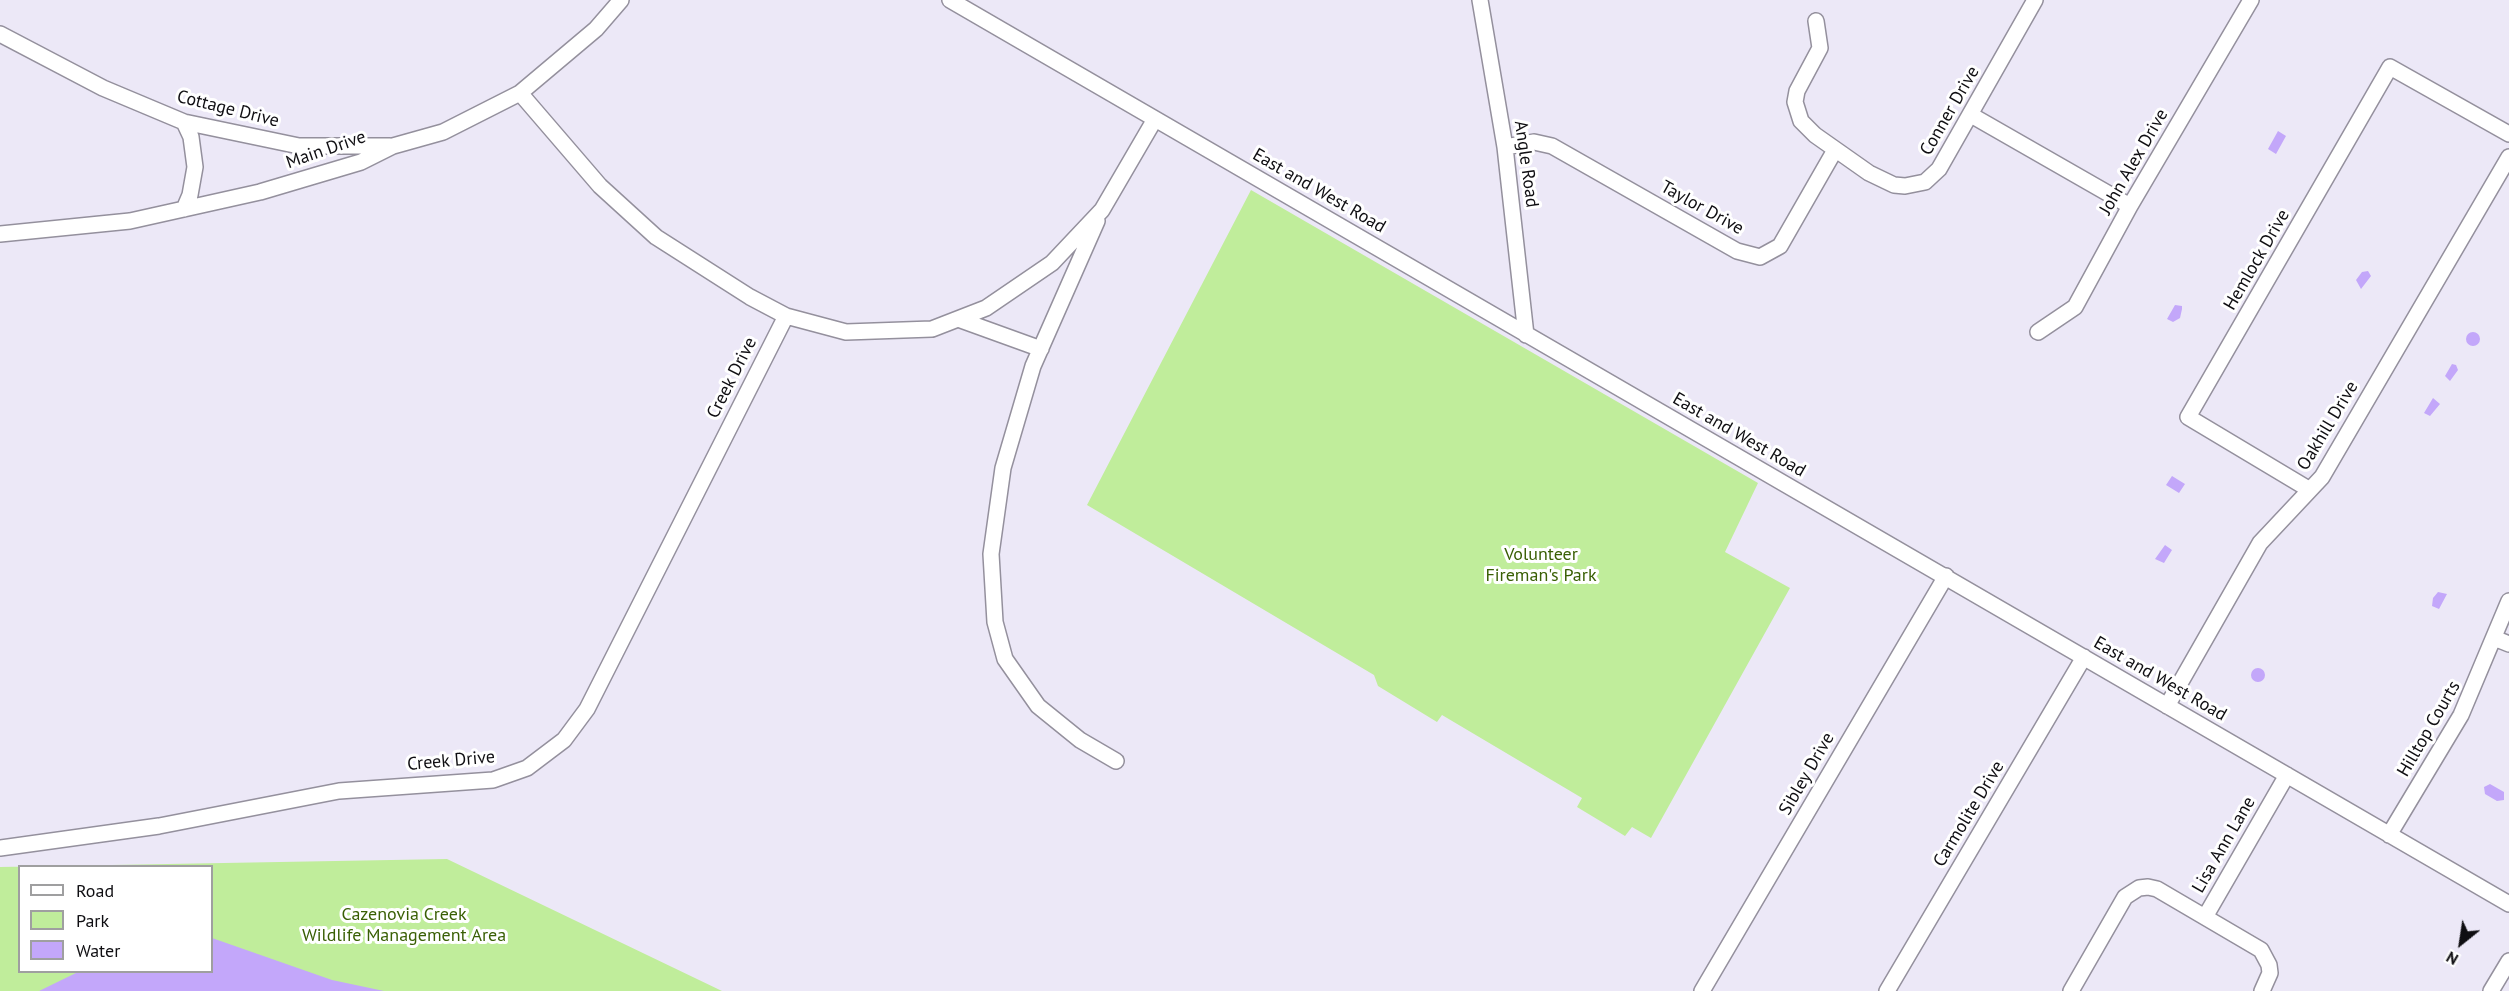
<!DOCTYPE html>
<style>
body{margin:0}
#map{position:relative;width:2509px;height:991px;overflow:hidden;background:#ece8f7;font-family:"PT Sans",sans-serif}
canvas{display:block}
.legend{position:absolute;left:18px;top:865px;width:195px;height:108px;box-sizing:border-box;background:#fff;border:2px solid #9f9fa0;margin:0;padding:8px 10px;list-style:none;font-size:18px;color:#0f0e12}
.legend li{display:flex;align-items:center;gap:12px;height:30px}
.legend b{width:30px;border:2px solid #9f9fa0}
.north{position:absolute;left:2431px;top:913px;width:60px;height:60px;-webkit-text-stroke:4px #fff;paint-order:stroke;rotate:210deg;font-size:16px;font-weight:700;line-height:24px;text-align:center;color:#0f0e12}
.north::after{content:'';display:block;margin:auto;width:21px;height:27px;background:#0f0e12;clip-path:polygon(50% 0,100% 100%,50% 72%,0 100%)}
</style>
<div id="map">
<canvas width="2509" height="991"></canvas>
<ul class="legend">
<li><b style="height:8px;background:#fff"></b>Road</li>
<li><b style="height:16px;background:#c0ed9b"></b>Park</li>
<li><b style="height:16px;background:#c3a7fa"></b>Water</li>
</ul>
<div class="north">N</div>
</div>
<script>
const g = document.querySelector('canvas').getContext('2d');
g.lineJoin = 'round';
function fillPath(path, color) { g.fillStyle = color; g.fill(path, 'evenodd'); }
const shape = rows => new Path2D(rows.map(r => 'M' + r).join(''));
function trace(path, color, width, dash) { g.strokeStyle = color; g.lineWidth = width; g.lineCap = dash ? 'butt' : 'round'; g.setLineDash(dash || []); g.stroke(path); }
function label(font, color, halo, rows, align = 'center') {
  g.font = font + ' "PT Sans",sans-serif'; g.lineWidth = 6; g.setLineDash([]); g.textBaseline = 'middle'; g.strokeStyle = halo; g.fillStyle = color; for (const [text, x, y, turn = 0] of rows) {
    g.save(); g.translate(x, y); g.rotate((+turn || 0) * Math.PI / 180); g.textAlign = isNaN(turn) ? turn : align; if (halo) g.strokeText(text, 0, 0); g.fillText(text, 0, 0); g.restore();
  }
}
const green = shape([
 [1251,190,1758,483,1725,552,1790,588,1651,838,1632,827,1625,836,1577,807,1582,798,1442,715,1437,722,1378,686,1374,675,1087,505],
 [447,859,722,991,288,991,212,972,212,866,20,866,20,972,186,972,140,991,0,991,0,867]
]);
const water = shape([
 [2278,131,2286,136,2276,154,2268,149],
 [2368,271,2371,276,2361,289,2356,280,2362,272],
 [2175,305,2182,306,2182,309,2180,318,2173,322,2167,319],
 '2466 339a7 7 0 1 1 14 0a7 7 0 1 1-14 0Z',
 [2452,364,2456,365,2458,370,2450,381,2445,376],
 [2433,398,2440,404,2430,416,2424,413],
 [2172,476,2185,484,2179,493,2166,485],
 [2165,545,2172,550,2164,563,2155,559],
 [2438,592,2447,594,2439,609,2432,606,2433,598],
 '2251 675a7 7 0 1 1 14 0a7 7 0 1 1-14 0Z',
 [2490,784,2504,792,2504,800,2497,801,2485,794,2484,787],
 [212,938,332,980,384,991,39,991,78,972,212,972]
]);
const minor = shape([
 [950,0,2509,904],
 [1480,0,1505,147,1526,335],
 [1816,21,1820,48,1797,91,1795,102,1801,121,1815,135,1869,173,1894,185,1905,186,1925,182,1939,169,2035,0],
 [0,34,103,88,184,122,299,146,390,146],
 [520,93,600,186,656,237,750,297,786,316,846,332,932,329,986,308,1052,263,1102,210,1155,119],
 [1971,115,2130,206],
 [184,122,191,137,195,167,190,195,184,209],
 [1505,147,1534,142,1552,146,1737,251,1760,257,1780,246,1835,150],
 [1097,221,1033,366,1003,468,991,554,995,622,1005,659,1038,706,1080,740,1116,761],
 [0,234,130,221,260,192,361,162,393,146,443,132,520,93,596,29,621,0],
 [958,319,1041,349],
 [2038,332,2075,307,2130,206,2251,0],
 [2310,490,2188,417,2390,67,2509,134],
 [2494,638,2509,644],
 [2167,706,2260,543,2322,477,2509,157],
 [2389,835,2461,715,2509,601],
 [0,848,159,826,339,791,493,780,527,768,564,740,587,709,786,316],
 [2205,917,2287,775],
 [1702,991,1946,576],
 [1887,991,2084,657],
 [2071,991,2125,897,2139,888,2148,887,2157,889,2261,950,2269,965,2270,973,2262,991],
 [2491,991,2509,961]
]);
const streetNames = [
 ["Cottage Drive",228,109,14],
 ["Conner Drive",1950,111,-60],
 ["Main Drive",326,150,-19],
 ["John Alex Drive",2134,162,-60],
 ["Angle Road",1526,164,82],
 ["East and West Road",1319,191,30],
 ["Taylor Drive",1702,208,29],
 ["Hemlock Drive",2257,260,-60],
 ["Creek Drive",732,378,-63],
 ["Oakhill Drive",2328,426,-59],
 ["East and West Road",1739,435,30],
 ["East and West Road",2160,679,30],
 ["Hilltop Courts",2429,729,-60],
 ["Creek Drive",451,761,-5],
 ["Sibley Drive",1807,774,-60],
 ["Carmolite Drive",1969,814,-59],
 ["Lisa Ann Lane",2224,845,-60]
];
const parkNames = [
 ["Volunteer",1541,555],
 ["Fireman's Park",1541,576],
 ["Cazenovia Creek",404,915],
 ["Wildlife Management Area",404,936]
];
fillPath(green, '#c0ed9b');
fillPath(water, '#c3a7fa');
trace(minor, '#94909d', 18);
trace(minor, '#fff', 15);
label('18px', '#0f0e12', '#fff', streetNames);
label('18px', '#395f04', '#fff', parkNames);
</script>
